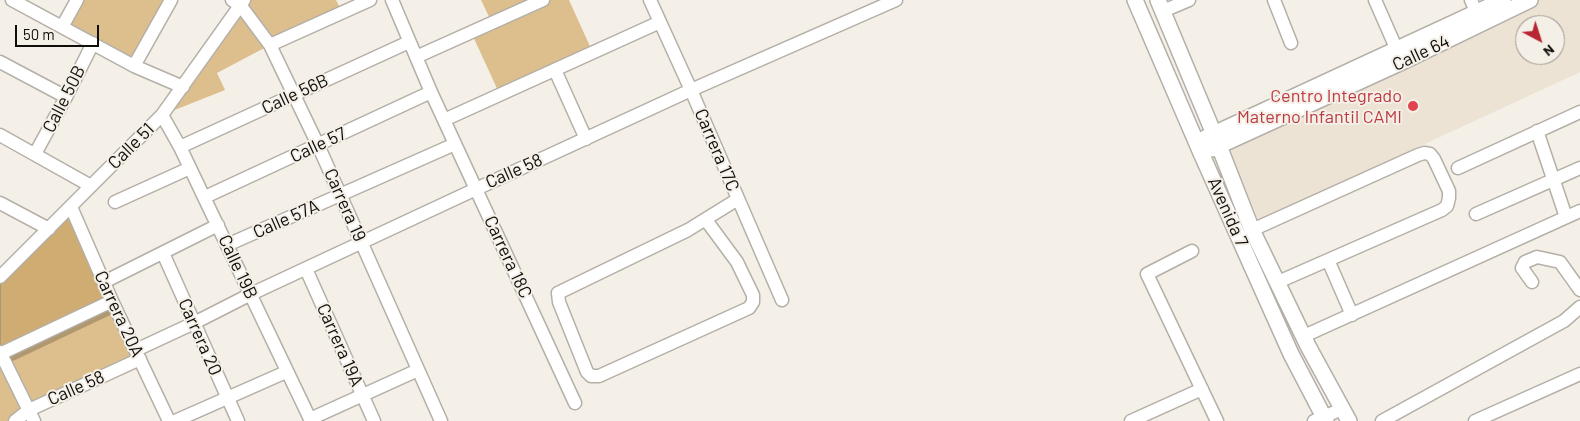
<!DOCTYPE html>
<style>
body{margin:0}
#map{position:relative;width:1580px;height:421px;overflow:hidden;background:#f4efe7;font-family:Barlow,sans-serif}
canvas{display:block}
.north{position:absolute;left:1515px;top:15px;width:50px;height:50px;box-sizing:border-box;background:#f4efe7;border:1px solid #99958f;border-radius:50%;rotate:140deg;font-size:14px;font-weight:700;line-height:20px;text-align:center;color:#100e0b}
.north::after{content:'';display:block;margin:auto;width:18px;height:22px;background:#b72632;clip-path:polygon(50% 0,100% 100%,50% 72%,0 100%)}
.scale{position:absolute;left:15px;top:25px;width:84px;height:22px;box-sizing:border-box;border:2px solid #100e0b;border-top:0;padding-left:6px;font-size:15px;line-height:18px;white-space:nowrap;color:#100e0b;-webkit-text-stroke:4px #f4efe7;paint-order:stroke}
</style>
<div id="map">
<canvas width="1580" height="421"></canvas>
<div class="north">N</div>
<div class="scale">50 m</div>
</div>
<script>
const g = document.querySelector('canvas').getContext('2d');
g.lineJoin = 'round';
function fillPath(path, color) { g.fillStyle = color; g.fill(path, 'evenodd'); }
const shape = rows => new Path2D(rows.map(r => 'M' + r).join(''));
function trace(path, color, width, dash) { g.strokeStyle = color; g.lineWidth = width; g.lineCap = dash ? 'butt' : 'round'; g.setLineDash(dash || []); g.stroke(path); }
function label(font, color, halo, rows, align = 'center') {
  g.font = font + ' Barlow,sans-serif'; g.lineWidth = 4; g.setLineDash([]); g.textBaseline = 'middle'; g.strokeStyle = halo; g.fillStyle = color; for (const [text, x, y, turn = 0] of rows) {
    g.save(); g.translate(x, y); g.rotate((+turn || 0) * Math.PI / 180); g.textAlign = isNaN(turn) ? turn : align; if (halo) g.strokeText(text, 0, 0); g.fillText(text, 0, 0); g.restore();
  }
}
const built = shape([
 [1536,0,1580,0,1580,72,1259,221,1229,151],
 [1525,25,1555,25,1555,55,1525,55]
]);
const green = shape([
 [77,0,171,0,134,66,62,27],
 [244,0,336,0,342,12,270,45,217,73,225,90,162,115],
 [481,0,569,0,593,53,500,95,471,32,492,23],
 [112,301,140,359,15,421,0,421,0,352]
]);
const shadow = shape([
 [80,218,121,310,11,362,2,353]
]);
const building = shape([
 [71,207,112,301,0,352,0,277,71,207]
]);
const minor = shape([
 [12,0,134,66,183,87],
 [232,0,241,6,270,45,318,145,441,421],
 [392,0,431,92,575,403],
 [650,0,691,90,782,300],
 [1274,0,1291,43],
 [1375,0,1400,57],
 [1471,0,1480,21],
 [1163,11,1189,0],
 [62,27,77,0],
 [270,45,370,0],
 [416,57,543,0],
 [0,62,66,97],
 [134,66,171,0],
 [555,70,586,139],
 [162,115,180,147,311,421],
 [444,120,660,22],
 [1537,131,1566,217],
 [0,135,91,186],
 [180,147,409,42],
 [35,154,66,97,93,43],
 [1458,168,1580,112],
 [205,197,431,92],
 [115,202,190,168],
 [0,203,49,229],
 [71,207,112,301,169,421],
 [1476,214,1580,168],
 [706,220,737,262,753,295,753,302,749,308,599,376,591,376,587,372,559,302,558,293,688,230,738,199],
 [1252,230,1418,155,1424,153,1430,154,1434,159,1449,191,1449,198,1447,206,1442,210,1278,282],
 [227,245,455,144],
 [1192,251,1147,274,1217,421],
 [163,253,238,421],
 [1328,260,1352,315],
 [306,269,374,421],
 [0,277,162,115,244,0],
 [104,282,218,225],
 [1532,282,1522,268,1525,262,1537,257,1560,262,1580,290],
 [1304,336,1580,211],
 [136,350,194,323,251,294,476,189,691,90,896,0],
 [0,352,34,421],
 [0,354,112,301],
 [310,419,418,370],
 [15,421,29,410,140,359],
 [175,421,286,372],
 [1131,421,1202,389],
 [1314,421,1342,409],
 [1382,421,1564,321,1580,307],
 [1475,421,1580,374]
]);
const major = shape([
 [1135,0,1201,153,1291,354,1326,421],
 [1158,0,1219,146,1252,230,1308,346,1349,421],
 [1205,138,1503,0],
 [1212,149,1402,62,1530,0]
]);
const markers = [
 [1413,106,6,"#e0444e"]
];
const streetNames = [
 ["Calle 64",1421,53,-25],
 ["Calle 56B",295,94,-25],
 ["Calle 50B",64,99,-63],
 ["Calle 57",318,145,-25],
 ["Calle 51",131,146,-45],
 ["Carrera 17C",717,150,67],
 ["Calle 58",514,171,-24],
 ["Carrera 19",345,205,66],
 ["Avenida 7",1228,212,66],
 ["Calle 57A",286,219,-24],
 ["Carrera 18C",508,257,65],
 ["Calle 19B",238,267,65],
 ["Carrera 20A",119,314,65],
 ["Carrera 20",200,337,66],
 ["Carrera 19A",340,345,66],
 ["Calle 58",76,388,-24]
];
const healthNames = [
 ["Centro Integrado",1402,96],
 ["Materno Infantil CAMI",1402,117]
];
fillPath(built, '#ede3d4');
fillPath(green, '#ddbf8e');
fillPath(shadow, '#0003');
fillPath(building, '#cfac71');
trace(building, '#8a857e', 1);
trace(minor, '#b4afa7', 15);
trace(major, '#b4afa7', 18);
trace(minor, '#fff', 12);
trace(major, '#fff', 15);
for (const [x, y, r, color] of markers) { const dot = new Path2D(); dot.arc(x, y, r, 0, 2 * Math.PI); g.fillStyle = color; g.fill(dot); trace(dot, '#f4efe7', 2); }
label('18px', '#100e0b', '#f4efe7', streetNames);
label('18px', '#be3a42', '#f4efe7', healthNames, 'right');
</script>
